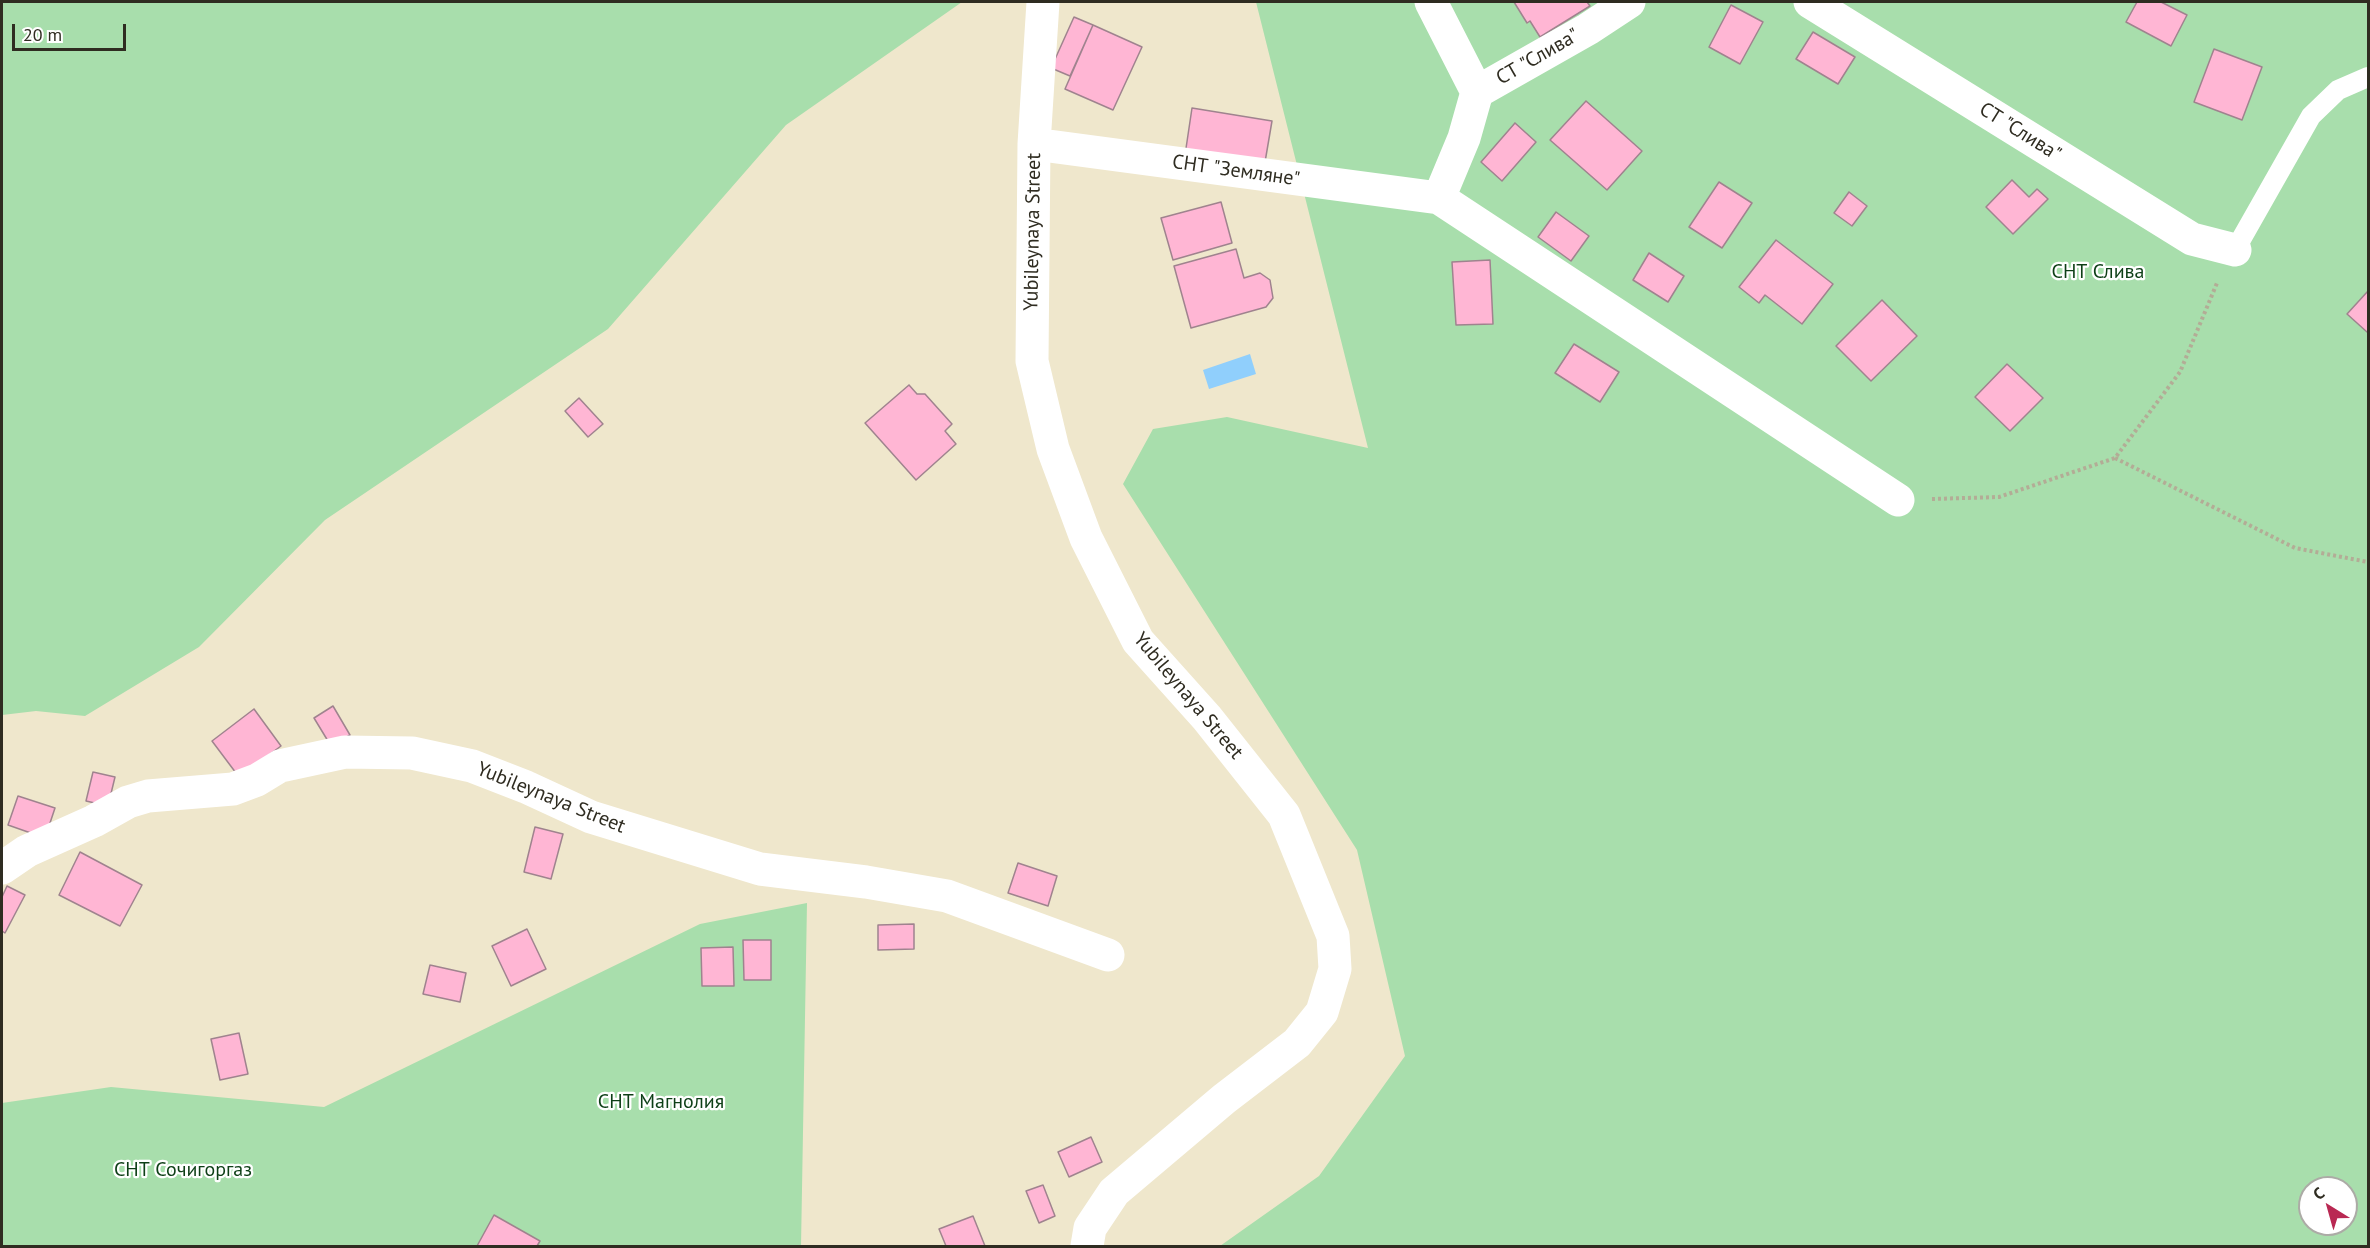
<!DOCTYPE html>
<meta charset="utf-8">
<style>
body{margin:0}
#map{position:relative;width:2370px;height:1248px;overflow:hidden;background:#efe7cc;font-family:"PT Sans",sans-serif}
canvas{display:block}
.frame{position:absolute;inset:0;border:3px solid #2f2c21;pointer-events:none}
.north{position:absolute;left:2298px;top:1176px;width:60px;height:60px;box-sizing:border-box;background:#fff;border:2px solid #acaba6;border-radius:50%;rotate:323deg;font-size:16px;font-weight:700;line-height:24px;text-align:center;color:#2f2c21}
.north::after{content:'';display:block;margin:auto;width:21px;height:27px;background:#b92953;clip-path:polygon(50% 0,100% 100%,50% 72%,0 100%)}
.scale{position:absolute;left:12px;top:24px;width:114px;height:27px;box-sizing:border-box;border:3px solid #2f2c21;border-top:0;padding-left:8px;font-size:18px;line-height:21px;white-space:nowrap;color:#2f2c21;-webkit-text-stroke:4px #fff;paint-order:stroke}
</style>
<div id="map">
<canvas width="2370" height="1248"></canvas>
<div class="frame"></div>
<div class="north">С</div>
<div class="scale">20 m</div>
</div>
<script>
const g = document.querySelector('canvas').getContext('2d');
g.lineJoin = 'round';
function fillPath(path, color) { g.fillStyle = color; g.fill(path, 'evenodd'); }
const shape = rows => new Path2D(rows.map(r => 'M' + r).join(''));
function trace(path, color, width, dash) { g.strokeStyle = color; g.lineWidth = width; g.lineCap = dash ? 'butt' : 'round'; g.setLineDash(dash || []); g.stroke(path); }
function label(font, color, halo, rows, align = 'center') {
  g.font = font + ' "PT Sans",sans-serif'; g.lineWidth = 4.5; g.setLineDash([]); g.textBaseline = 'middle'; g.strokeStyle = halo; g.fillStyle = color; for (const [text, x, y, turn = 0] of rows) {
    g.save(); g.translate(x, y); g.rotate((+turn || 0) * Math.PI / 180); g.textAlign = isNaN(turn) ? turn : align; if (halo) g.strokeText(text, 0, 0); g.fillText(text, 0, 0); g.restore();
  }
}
const green = shape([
 [2,2,962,2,786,125,608,329,325,520,199,647,85,716,36,711,2,715],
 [1256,2,2368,2,2368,1246,1220,1246,1319,1176,1405,1056,1357,850,1123,484,1153,429,1227,417,1368,448],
 [2310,1188,2346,1188,2346,1224,2310,1224],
 [807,903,801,1246,2,1246,2,1103,111,1087,324,1107,700,924]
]);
const water = shape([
 [1250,354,1256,374,1209,389,1203,370]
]);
const building = shape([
 [1514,2,1587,2,1590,6,1540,37,1530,21,1527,23,1514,2],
 [2137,2,2161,2,2187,15,2171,46,2126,22,2137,2],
 [1731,5,1763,22,1740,64,1709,47,1731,5],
 [1074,17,1093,25,1070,76,1051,68,1074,17],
 [1093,25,1142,47,1113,110,1065,89,1093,25],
 [1813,32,1855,57,1838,84,1796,59,1813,32],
 [2214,49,2262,67,2242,120,2194,102,2214,49],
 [1586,101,1642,151,1607,190,1550,140,1586,101],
 [1192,108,1272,121,1264,168,1185,155,1192,108],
 [1515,123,1536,142,1502,181,1481,162,1515,123],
 [2012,180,2029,197,2037,189,2048,199,2013,234,1986,207,2012,180],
 [1719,182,1752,203,1722,248,1689,227,1719,182],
 [1849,192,1867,206,1852,226,1834,213,1849,192],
 [1221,202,1232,243,1173,260,1161,218,1221,202],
 [1556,212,1589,236,1571,261,1538,237,1556,212],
 [1776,240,1833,284,1802,324,1765,295,1759,303,1739,287,1776,240],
 [1236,249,1244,278,1260,273,1270,280,1273,298,1266,307,1191,328,1174,266,1236,249],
 [1649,253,1684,276,1668,302,1633,280,1649,253],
 [1490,260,1493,324,1456,325,1452,262,1490,260],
 [2368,291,2368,331,2367,332,2347,314,2368,291],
 [1882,300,1917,336,1871,381,1836,346,1882,300],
 [1574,344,1619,372,1600,402,1555,373,1574,344],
 [2007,364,2043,398,2010,431,1975,397,2007,364],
 [909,385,917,394,925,394,952,424,945,431,956,444,916,480,865,423,909,385],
 [579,398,603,424,588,437,565,411,579,398],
 [333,706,350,735,331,746,314,718,333,706],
 [254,709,281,746,239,777,212,741,254,709],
 [93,772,115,777,108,806,86,801,93,772],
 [18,796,55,808,45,838,8,825,18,796],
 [535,827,563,834,551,879,524,872,535,827],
 [80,852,142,885,120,926,59,895,80,852],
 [1018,863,1057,876,1048,906,1008,893,1018,863],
 [7,886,25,895,5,933,2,931,2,897,7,886],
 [914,924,914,949,878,950,878,925,914,924],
 [527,929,546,969,511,986,492,946,527,929],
 [743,940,771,940,771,980,744,980,743,940],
 [733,947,734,986,702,986,701,948,733,947],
 [430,965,466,973,460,1002,423,994,430,965],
 [239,1033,248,1074,220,1080,211,1039,239,1033],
 [1091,1137,1102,1162,1069,1177,1058,1152,1091,1137],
 [1043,1185,1055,1216,1039,1223,1026,1191,1043,1185],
 [494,1215,540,1241,537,1246,477,1246,494,1215],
 [973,1216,985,1246,946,1246,939,1229,973,1216]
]);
const path = shape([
 [2115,458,2295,548,2368,562],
 [1932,499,1999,497,2115,458,2180,372,2217,283]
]);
const service = shape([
 [2235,250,2311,116,2338,90,2368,77]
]);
const minor = shape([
 [1043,2,1034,144,1032,361,1053,449,1086,538,1138,641,1207,718,1284,815,1333,936,1335,969,1322,1012,1297,1043,1224,1099,1114,1192,1090,1228,1087,1246],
 [1431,2,1477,92,1464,138,1439,198],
 [1810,2,2192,239,2235,250],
 [1477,92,1588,29,1629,2],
 [1034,144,1439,198,1898,500],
 [2,868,27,851,94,821,128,802,148,796,233,789,257,780,280,766,345,752,412,753,472,766,526,787,591,817,760,869,866,882,947,896,1108,955]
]);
const streetNames = [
 ["СТ \"Слива\"",1538,57,-30],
 ["СТ \"Слива\"",2020,132,32],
 ["СНТ \"Земляне\"",1236,171,8],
 ["Yubileynaya Street",1033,232,-89],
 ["Yubileynaya Street",1188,696,50],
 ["Yubileynaya Street",551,798,22]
];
const parkNames = [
 ["СНТ Слива",2098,272],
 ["СНТ Магнолия",661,1102],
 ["СНТ Сочигоргаз",183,1170]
];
fillPath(green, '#a8deac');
fillPath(water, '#90cffc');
fillPath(building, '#ffb6d4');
trace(building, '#9f838e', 1.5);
trace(path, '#b3ac96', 4, [3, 3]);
trace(service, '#fff', 20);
trace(minor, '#fff', 33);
label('20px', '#2f2c21', '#fff', streetNames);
label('20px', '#0d3f16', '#fff', parkNames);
</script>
